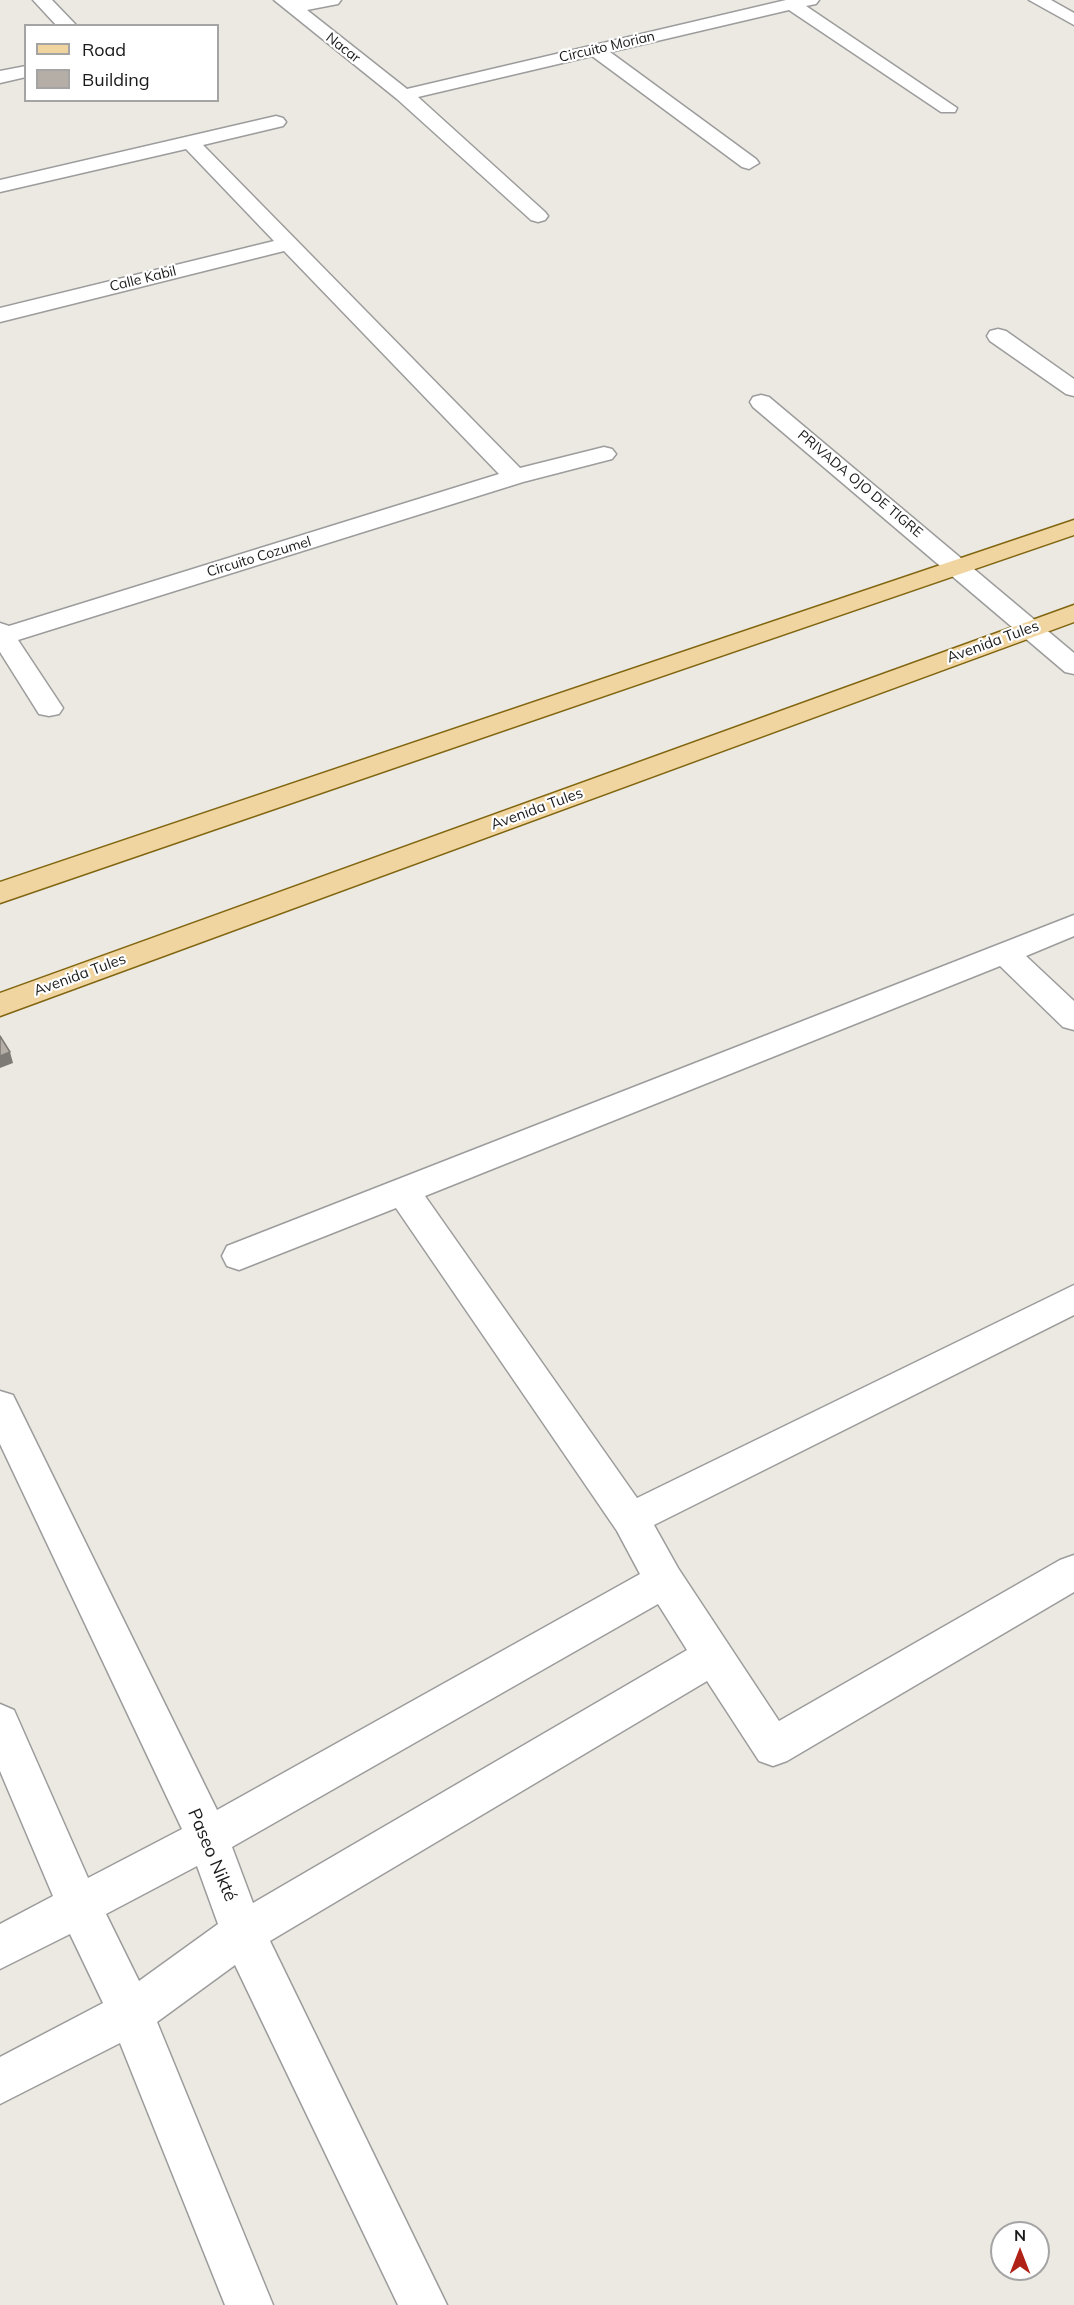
<!DOCTYPE html>
<meta charset="utf-8">
<style>
body{margin:0}
#map{position:relative;width:1074px;height:2305px;overflow:hidden;background:#ebe9e1;font-family:Mulish,sans-serif}
canvas{display:block}
.legend{position:absolute;left:24px;top:24px;width:195px;height:78px;box-sizing:border-box;background:#fff;border:2px solid #a4a4a4;margin:0;padding:8px 10px;list-style:none;font-size:18px;color:#1b1b1b}
.legend li{display:flex;align-items:center;gap:12px;height:30px}
.legend b{width:30px;border:2px solid #a4a4a4}
.north{position:absolute;left:990px;top:2221px;width:60px;height:60px;box-sizing:border-box;background:#fff;border:2px solid #a4a4a4;border-radius:50%;rotate:0deg;font-size:16px;font-weight:700;line-height:24px;text-align:center;color:#1b1b1b}
.north::after{content:'';display:block;margin:auto;width:21px;height:27px;background:#b02216;clip-path:polygon(50% 0,100% 100%,50% 72%,0 100%)}
</style>
<div id="map">
<canvas width="1074" height="2305"></canvas>
<ul class="legend">
<li><b style="height:8px;background:#f0d5a1"></b>Road</li>
<li><b style="height:16px;background:#b4aea7"></b>Building</li>
</ul>
<div class="north">N</div>
</div>
<script>
const g = document.querySelector('canvas').getContext('2d');
g.lineJoin = 'round';
const shape = rows => new Path2D(rows.map(r => 'M' + r).join(''));
function trace(path, color, width, dash) { g.strokeStyle = color; g.lineWidth = width; g.lineCap = dash ? 'butt' : 'round'; g.setLineDash(dash || []); g.stroke(path); }
function fillPath(path, color) { g.fillStyle = color; g.fill(path, 'evenodd'); }
function label(font, color, halo, rows, align = 'center') {
  g.font = font + ' Mulish,sans-serif'; g.lineWidth = 4.5; g.setLineDash([]); g.textBaseline = 'middle'; g.strokeStyle = halo; g.fillStyle = color; for (const [text, x, y, turn = 0] of rows) {
    g.save(); g.translate(x, y); g.rotate((+turn || 0) * Math.PI / 180); g.textAlign = isNaN(turn) ? turn : align; if (halo) g.strokeText(text, 0, 0); g.fillText(text, 0, 0); g.restore();
  }
}
const street = shape([
 [33,0,52,0,77,26,57,26,33,0],
 [274,0,341,0,338,4,307,10,407,89,786,0,819,0,816,4,806,6,957,108,955,112,941,112,789,10,610,52,756,159,759,163,749,169,742,167,592,56,418,97,545,212,548,216,545,220,538,222,531,220,397,99,274,0],
 [1029,0,1051,0,1074,13,1074,25,1029,0],
 [26,66,26,77,0,83,0,71,26,66],
 [276,116,283,118,286,122,283,126,203,145,520,468,604,447,612,449,616,454,612,459,523,482,18,640,63,708,59,714,49,716,39,714,0,652,0,623,9,626,499,474,284,251,0,322,0,308,274,241,186,149,0,192,0,180,276,116],
 [998,329,1006,331,1074,379,1074,396,1066,394,990,341,987,336,990,331,998,329],
 [761,395,769,397,1074,653,1074,674,1065,672,753,407,750,402,753,397,761,395],
 [1074,915,1074,936,1026,956,1074,1001,1074,1030,1063,1027,1000,966,425,1196,637,1498,1074,1285,1074,1315,654,1525,678,1568,779,1721,1060,1560,1074,1555,1074,1592,787,1761,773,1766,759,1761,707,1681,270,1941,447,2305,398,2305,235,1965,157,2022,273,2305,225,2305,120,2043,0,2104,0,2057,103,2003,70,1934,0,1969,0,1924,53,1896,0,1771,0,1704,14,1710,88,1878,182,1829,0,1444,0,1391,13,1395,217,1810,640,1574,617,1531,396,1208,239,1270,227,1266,222,1256,227,1246,1074,915],
 [658,1604,687,1650,253,1903,232,1847,658,1604],
 [197,1866,218,1924,139,1981,106,1914,197,1866]
]);
const primary = shape([
 [1074,520,1074,535,0,903,0,882,1074,520],
 [1074,605,1074,622,0,1016,0,993,1074,605]
]);
const shadedWall = shape([
 [10,1052,13,1063,0,1068,0,1056]
]);
const building = shape([
 [0,1036,10,1052,0,1056,0,1036]
]);
const farStreetnames = [
 ["Circuito Morian",607,47,-13],
 ["Nacar",343,48,38],
 ["Calle Kabil",143,279,-14],
 ["PRIVADA OJO DE TIGRE",860,484,40],
 ["Circuito Cozumel",259,557,-17]
];
const streetNames = [
 ["Avenida Tules",993,642,-20],
 ["Avenida Tules",537,809,-20],
 ["Avenida Tules",80,975,-20]
];
const nearStreetnames = [
 ["Paseo Nikté",212,1855,67]
];
trace(street, '#9c9c9c', 3);
trace(primary, '#816510', 3);
fillPath(street, '#fff');
fillPath(primary, '#f0d5a1');
fillPath(shadedWall, '#7e7a75');
fillPath(building, '#b4aea7');
trace(building, '#7e7a75', 1.5);
label('14px', '#1b1b1b', '#fff', farStreetnames);
label('15px', '#1b1b1b', '#fff', streetNames);
label('18px', '#1b1b1b', '#fff', nearStreetnames);
</script>
